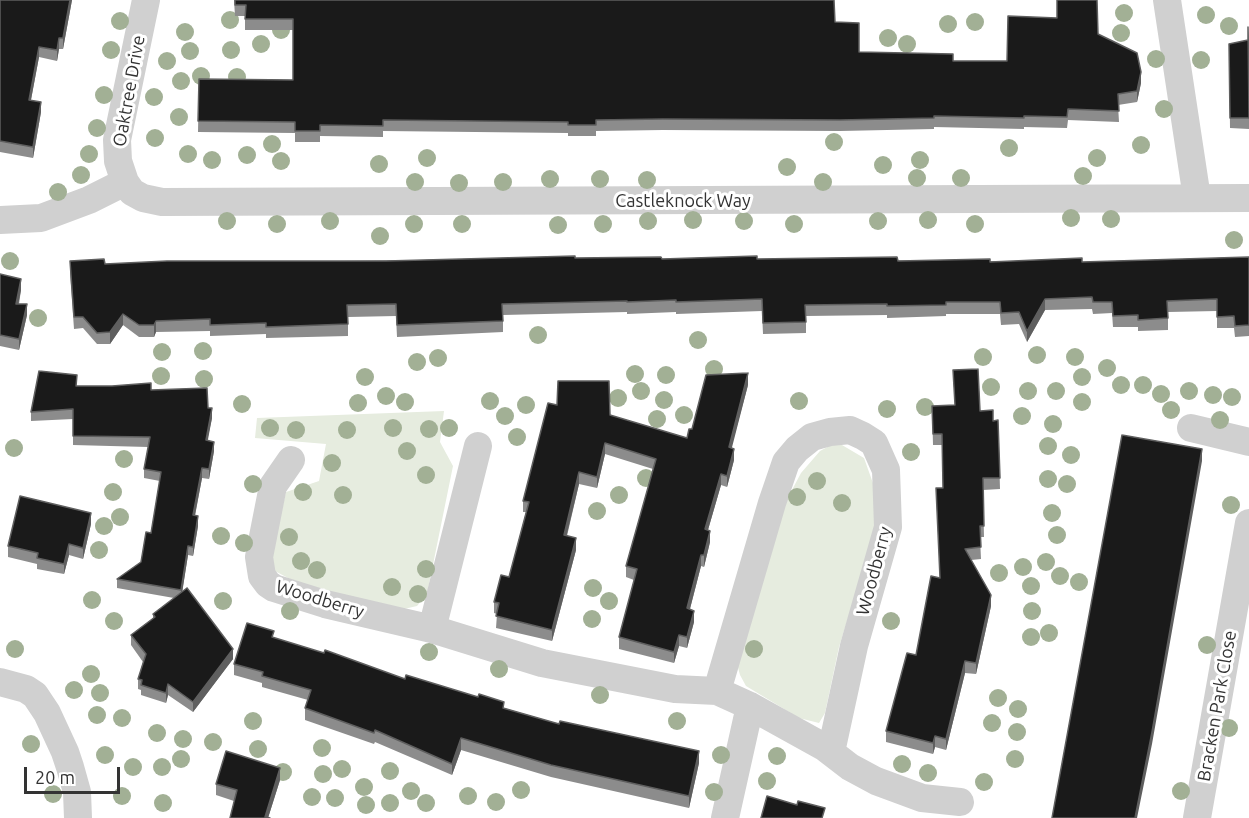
<!DOCTYPE html>
<style>
body{margin:0}
#map{position:relative;width:1249px;height:818px;overflow:hidden;background:#fff;font-family:Ubuntu,sans-serif}
canvas{display:block}
.scale{position:absolute;left:24px;top:767px;width:96px;height:27px;box-sizing:border-box;border:3px solid #333;border-top:0;padding-left:8px;font-size:18px;line-height:21px;white-space:nowrap;color:#333;-webkit-text-stroke:4px #fff;paint-order:stroke}
</style>
<div id="map">
<canvas width="1249" height="818"></canvas>
<div class="scale">20 m</div>
</div>
<script>
const g = document.querySelector('canvas').getContext('2d');
g.lineJoin = 'round';
function fillPath(path, color) { g.fillStyle = color; g.fill(path, 'evenodd'); }
const shape = rows => new Path2D(rows.map(r => 'M' + r).join(''));
function trace(path, color, width, dash) { g.strokeStyle = color; g.lineWidth = width; g.lineCap = dash ? 'butt' : 'round'; g.setLineDash(dash || []); g.stroke(path); }
function label(font, color, halo, rows, align = 'center') {
  g.font = font + ' Ubuntu,sans-serif'; g.lineWidth = 6; g.setLineDash([]); g.textBaseline = 'middle'; g.strokeStyle = halo; g.fillStyle = color; for (const [text, x, y, turn = 0] of rows) {
    g.save(); g.translate(x, y); g.rotate((+turn || 0) * Math.PI / 180); g.textAlign = isNaN(turn) ? turn : align; if (halo) g.strokeText(text, 0, 0); g.fillText(text, 0, 0); g.restore();
  }
}
const green = shape([
 [444,411,440,442,453,466,427,594,417,606,404,609,299,584,275,571,271,557,286,492,319,481,326,444,255,438,257,418],
 [831,445,842,445,864,458,874,486,874,534,839,647,825,713,819,723,799,718,746,686,740,675,737,664,784,505,801,473,820,451]
]);
const minor = shape([
 [146,0,117,140,118,161,125,182,132,192,143,198,162,202,1249,198],
 [1167,0,1197,198],
 [0,220,41,218,89,200,125,182],
 [1191,428,1249,442],
 [291,460,273,486,259,557,262,576,268,584,274,588,325,604,432,629,542,663,675,689,717,691,750,706,824,747,850,767,876,781,922,798,960,802],
 [432,629,478,446],
 [0,682,26,689,35,695,47,713,65,752,70,767,77,792,78,818],
 [717,691,772,503,786,462,797,449,812,437,830,432,850,430,863,436,874,443,886,470,888,527,854,646,831,752],
 [725,818,750,706],
 [1197,818,1249,523]
]);
const trees = [
 [1124,13],
 [1206,15],
 [230,20],
 [120,21],
 [975,22],
 [948,24],
 [1229,26],
 [281,30],
 [185,32],
 [1121,33],
 [888,38],
 [261,44],
 [907,44],
 [111,50],
 [231,50],
 [190,51],
 [1156,59],
 [1201,60],
 [167,61],
 [201,76],
 [237,77],
 [181,81],
 [104,95],
 [154,97],
 [1164,109],
 [179,117],
 [97,128],
 [155,138],
 [834,142],
 [272,144],
 [1141,145],
 [1009,148],
 [89,154],
 [188,154],
 [247,155],
 [427,158],
 [1097,158],
 [212,160],
 [920,160],
 [281,161],
 [379,164],
 [883,165],
 [787,167],
 [81,175],
 [1083,176],
 [917,178],
 [961,178],
 [550,179],
 [600,179],
 [647,180],
 [415,182],
 [503,182],
 [823,182],
 [459,183],
 [58,192],
 [1071,218],
 [1111,219],
 [693,220],
 [928,220],
 [227,221],
 [330,221],
 [648,221],
 [744,221],
 [878,221],
 [277,224],
 [414,224],
 [462,224],
 [603,224],
 [794,224],
 [975,224],
 [558,225],
 [380,236],
 [1234,240],
 [10,261],
 [38,318],
 [538,335],
 [698,340],
 [203,351],
 [162,352],
 [1037,355],
 [983,357],
 [1075,357],
 [438,358],
 [417,362],
 [1107,368],
 [714,369],
 [635,374],
 [666,375],
 [161,376],
 [365,377],
 [1082,377],
 [204,379],
 [1121,385],
 [1143,385],
 [991,387],
 [641,391],
 [1028,391],
 [1056,391],
 [1189,391],
 [1161,394],
 [1213,395],
 [386,396],
 [1232,397],
 [618,398],
 [664,400],
 [490,401],
 [799,401],
 [405,402],
 [1082,402],
 [358,403],
 [242,404],
 [526,405],
 [925,407],
 [887,409],
 [1171,410],
 [684,415],
 [505,416],
 [1022,416],
 [657,419],
 [1220,420],
 [1053,424],
 [270,428],
 [393,428],
 [449,428],
 [429,429],
 [296,430],
 [347,430],
 [517,437],
 [1048,446],
 [14,448],
 [407,451],
 [911,452],
 [1071,455],
 [124,459],
 [332,463],
 [426,475],
 [646,478],
 [1048,479],
 [817,481],
 [253,484],
 [1067,484],
 [113,492],
 [303,492],
 [343,495],
 [619,495],
 [797,497],
 [842,503],
 [1231,505],
 [597,511],
 [1052,513],
 [120,517],
 [104,526],
 [1057,535],
 [221,536],
 [289,537],
 [244,543],
 [99,550],
 [301,561],
 [1046,562],
 [1023,567],
 [426,569],
 [317,570],
 [999,573],
 [1060,576],
 [1079,582],
 [1031,586],
 [392,587],
 [593,588],
 [418,594],
 [92,600],
 [223,601],
 [609,601],
 [290,611],
 [1032,611],
 [592,619],
 [114,621],
 [891,621],
 [1049,633],
 [1031,637],
 [1207,645],
 [15,649],
 [754,649],
 [429,652],
 [499,669],
 [91,674],
 [74,690],
 [100,693],
 [600,695],
 [998,698],
 [1018,709],
 [97,715],
 [122,718],
 [253,721],
 [677,721],
 [992,723],
 [1229,728],
 [1017,732],
 [157,733],
 [183,739],
 [213,742],
 [31,744],
 [322,748],
 [258,749],
 [105,755],
 [721,755],
 [777,756],
 [181,759],
 [1015,759],
 [902,764],
 [133,767],
 [162,767],
 [342,769],
 [390,771],
 [283,772],
 [928,773],
 [323,774],
 [767,781],
 [984,782],
 [364,787],
 [521,790],
 [411,791],
 [1181,791],
 [714,792],
 [53,794],
 [122,796],
 [468,796],
 [312,797],
 [335,798],
 [496,802],
 [163,803],
 [390,803],
 [426,803],
 [366,805]
];
const wall = shape([
 [0,0,72,0,63,49,59,49,57,61,39,57,31,100,41,112,33,158,0,152],
 [234,0,835,22,859,52,953,61,1007,61,1098,34,1141,83,1137,102,1118,105,1119,122,1068,120,1067,128,1024,127,1024,129,934,127,934,129,840,131,663,130,596,131,596,136,568,136,568,133,383,131,383,137,320,136,320,142,295,142,295,133,198,132,199,79,293,80,293,30,245,30,245,16,235,16],
 [1249,27,1249,129,1230,128,1229,44,1248,40],
 [1249,257,1249,336,1235,337,1234,328,1217,328,1217,311,1168,312,1168,330,1138,331,1138,327,1113,327,1112,313,1093,314,1092,309,1045,310,1027,342,1019,324,1001,325,1000,314,946,314,946,316,887,318,887,315,806,316,806,333,763,334,762,311,676,314,676,312,627,314,627,312,503,315,503,332,397,337,396,316,348,317,348,336,266,338,266,334,210,336,210,331,156,332,154,337,139,337,123,325,110,344,97,344,83,328,74,329,70,273,70,261,105,264,575,258,1082,262],
 [0,274,21,290,19,304,27,315,19,350,0,346],
 [953,370,980,411,993,421,998,420,1000,489,983,490,984,537,980,537,981,559,971,560,991,606,976,674,965,673,946,750,935,747,933,754,886,742,886,731,916,655,940,578,943,488,942,445,933,445,932,406,955,405],
 [748,385,731,448,734,460,727,487,721,485,708,530,710,542,704,567,701,566,690,609,694,622,687,648,679,646,674,663,619,649,619,637,634,580,626,577,626,566,653,469,605,454,597,488,579,484,567,536,576,550,552,641,496,628,497,614,494,613,494,602,509,577,526,512,523,512,523,501,557,405,610,415,687,438,692,429],
 [77,386,151,390,208,408,212,418,207,441,214,451,209,479,202,478,195,516,198,526,193,556,188,555,182,592,233,659,193,712,168,695,166,703,141,695,141,690,138,689,138,679,143,662,131,645,131,635,153,618,153,614,174,598,117,588,117,579,141,562,151,533,160,481,144,478,144,469,148,447,73,445,73,419,31,421,31,412],
 [91,524,83,559,69,555,64,574,37,569,37,564,8,557,8,546],
 [274,638,405,679,559,724,699,763,689,808,551,777,461,750,452,775,375,742,374,744,305,720,305,708,308,700,262,687,262,683,234,675,234,664],
 [280,780,268,818,234,801,216,795,216,784]
]);
const shadedWall = shape([
 [70,0,72,0,63,49,63,38],
 [59,38,59,49,57,61,57,50],
 [39,47,39,57,29,110,29,100],
 [1141,72,1141,83,1137,102,1137,91],
 [41,102,41,112,33,158,33,147],
 [21,279,21,290,16,316,16,304],
 [1045,299,1045,310,1027,342,1027,331],
 [27,304,27,315,19,350,19,339],
 [123,314,123,325,110,344,110,332],
 [156,321,156,332,154,337,154,325],
 [748,373,748,385,729,459,729,447],
 [212,408,212,418,206,450,206,440],
 [214,442,214,451,209,479,209,469],
 [605,443,605,454,597,488,597,477],
 [734,449,734,460,727,487,727,476],
 [1202,449,1202,461,1152,744,1137,818,1135,818],
 [202,468,202,478,193,525,193,515],
 [579,472,579,484,564,546,564,535],
 [721,474,721,485,705,540,705,529],
 [91,513,91,524,83,559,83,548],
 [198,516,198,526,193,556,193,547],
 [710,531,710,542,704,567,704,555],
 [576,538,576,550,552,641,552,630],
 [69,544,69,555,64,574,64,564],
 [188,546,188,555,181,600,181,590],
 [701,555,701,566,687,620,687,608],
 [991,595,991,606,976,674,976,663],
 [694,611,694,622,687,648,687,637],
 [679,635,679,646,674,663,674,652],
 [233,649,233,659,193,712,193,702],
 [965,661,965,673,946,750,946,739],
 [168,684,168,695,166,703,166,693],
 [935,736,935,747,933,754,933,743],
 [461,738,461,750,452,775,452,764],
 [699,751,699,763,689,808,689,796],
 [280,768,280,780,268,818,265,818]
]);
const building = shape([
 [0,0,70,0,63,38,59,38,57,50,39,47,29,100,41,102,33,147,0,141,0,0],
 [235,0,834,0,835,22,859,23,859,52,953,54,953,61,1007,61,1008,16,1057,18,1057,0,1097,0,1098,34,1137,53,1141,72,1137,91,1118,94,1119,111,1068,109,1067,117,1024,116,1024,118,934,116,934,118,840,120,663,119,596,120,596,125,568,125,568,122,383,120,383,126,320,125,320,131,295,131,295,122,198,121,199,79,293,80,293,19,245,19,246,5,235,5,235,0],
 [1248,27,1249,118,1230,118,1229,44,1248,40,1248,27],
 [575,256,575,258,661,257,662,259,757,256,757,259,897,257,898,261,990,259,990,262,1082,258,1082,262,1249,257,1249,325,1235,326,1234,316,1217,317,1217,299,1167,301,1168,318,1138,320,1138,315,1113,316,1112,302,1093,302,1092,297,1045,299,1027,331,1019,312,1001,313,1000,302,946,302,946,305,887,306,887,304,805,305,806,322,763,323,762,299,676,302,676,300,627,302,627,301,502,304,503,321,397,325,396,304,347,305,348,324,266,327,266,323,210,325,210,319,156,321,154,325,139,325,123,314,110,332,97,333,83,317,74,317,70,261,104,259,105,264,167,261,386,261,575,256],
 [0,274,21,279,16,304,27,304,19,339,0,335,0,274],
 [978,369,980,411,993,410,993,421,998,420,1000,478,983,478,984,526,980,526,981,547,965,549,991,595,976,663,965,661,946,739,935,736,933,743,886,731,907,653,916,655,931,576,940,578,936,488,943,488,942,434,933,434,932,406,955,405,953,370,978,369],
 [39,371,77,375,76,386,112,386,151,383,151,390,207,388,208,408,212,408,206,440,214,442,209,469,202,468,193,515,198,516,193,547,188,546,181,590,117,579,141,562,146,532,151,533,161,472,144,469,150,437,73,436,73,409,31,412,39,371],
 [748,373,729,447,734,449,727,476,721,474,705,529,710,531,704,555,701,555,687,608,694,611,687,637,679,635,674,652,619,637,637,569,626,566,656,459,605,443,597,477,579,472,564,535,576,538,552,630,496,616,499,603,494,602,501,575,509,577,529,502,523,501,548,403,557,405,558,381,609,381,610,415,687,438,689,429,692,429,706,375,748,373],
 [1122,435,1202,449,1152,732,1135,818,1052,818,1122,435],
 [20,496,91,513,83,548,69,544,64,564,37,558,38,553,8,546,20,496],
 [187,588,233,649,193,702,168,684,166,693,141,685,142,680,138,679,146,654,131,635,155,617,153,614,187,588],
 [247,623,274,631,272,637,324,653,325,650,405,679,406,675,478,697,479,694,504,702,503,708,559,724,560,721,699,751,689,796,551,765,461,738,452,764,375,730,374,733,305,708,311,690,262,676,263,672,234,664,247,623],
 [226,751,280,768,265,817,270,818,230,818,237,790,216,784,226,751],
 [767,796,797,805,798,801,825,808,822,818,761,818,767,796]
]);
const streetNames = [
 ["Oaktree Drive",129,91,-80],
 ["Castleknock Way",683,201],
 ["Woodberry",874,571,-75],
 ["Woodberry",320,599,17],
 ["Bracken Park Close",1217,706,-80]
];
fillPath(green, '#e6ecdf');
trace(minor, '#d0d0d0', 28);
g.fillStyle = '#a2b095';
for (const [x, y] of trees) { g.beginPath(); g.arc(x, y, 9, 0, 2 * Math.PI); g.fill(); }
fillPath(wall, '#8c8c8c');
fillPath(shadedWall, '#5f5f5f');
fillPath(building, '#1a1a1a');
trace(building, '#5f5f5f', 1.5);
label('18px', '#333', '#fff', streetNames);
</script>
